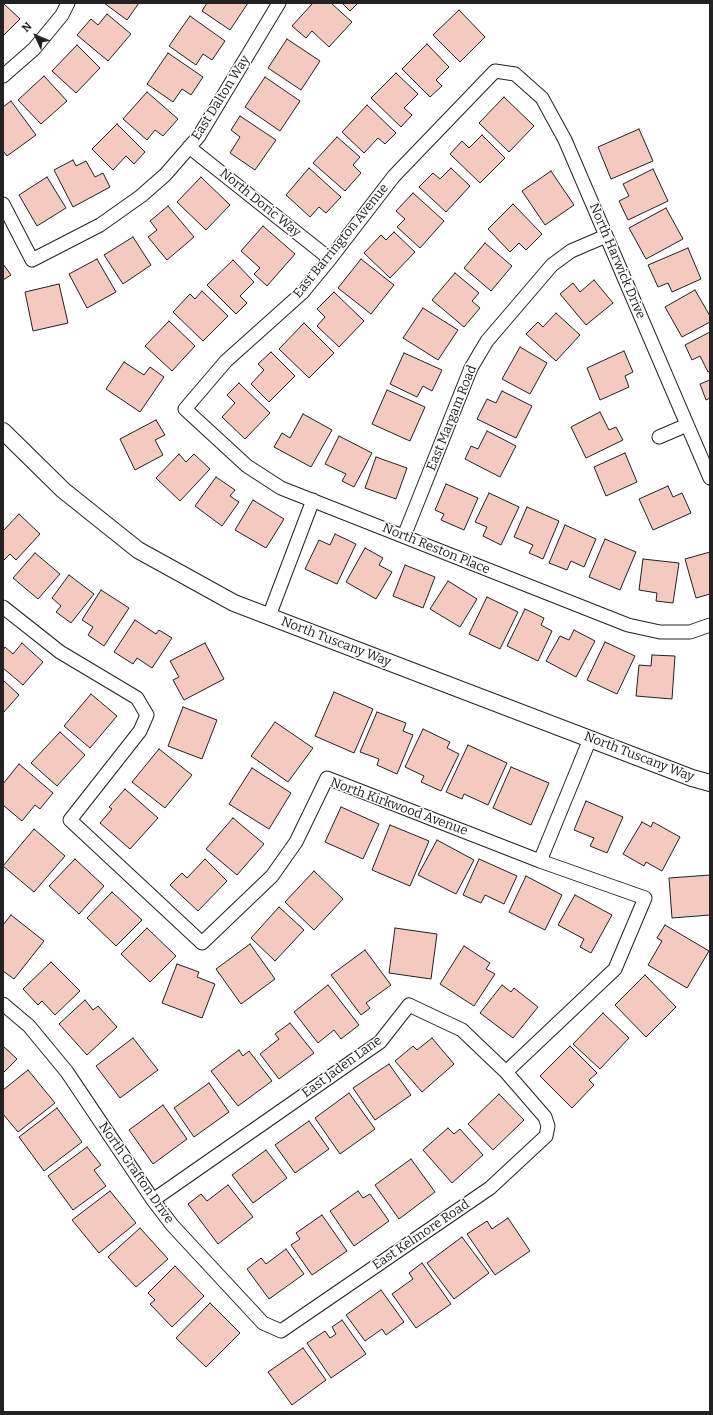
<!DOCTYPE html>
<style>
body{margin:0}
#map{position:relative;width:713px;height:1415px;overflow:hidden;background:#fff;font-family:Bitter,serif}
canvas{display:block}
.frame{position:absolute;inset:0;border:4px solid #222;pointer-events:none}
.north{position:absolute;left:16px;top:16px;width:40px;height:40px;-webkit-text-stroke:3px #fff;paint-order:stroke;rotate:314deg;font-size:11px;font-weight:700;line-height:16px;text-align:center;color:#222}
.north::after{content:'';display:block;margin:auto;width:14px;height:18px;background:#222;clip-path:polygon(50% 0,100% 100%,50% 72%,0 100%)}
</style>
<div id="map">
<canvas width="713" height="1415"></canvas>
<div class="frame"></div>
<div class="north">N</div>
</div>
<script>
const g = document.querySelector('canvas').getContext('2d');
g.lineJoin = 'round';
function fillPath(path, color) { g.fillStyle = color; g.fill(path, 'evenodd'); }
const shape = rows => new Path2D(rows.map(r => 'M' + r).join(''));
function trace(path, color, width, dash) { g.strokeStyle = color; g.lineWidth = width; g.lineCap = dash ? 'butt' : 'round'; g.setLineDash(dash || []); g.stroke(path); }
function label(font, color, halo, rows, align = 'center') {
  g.font = font + ' Bitter,serif'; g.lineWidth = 3; g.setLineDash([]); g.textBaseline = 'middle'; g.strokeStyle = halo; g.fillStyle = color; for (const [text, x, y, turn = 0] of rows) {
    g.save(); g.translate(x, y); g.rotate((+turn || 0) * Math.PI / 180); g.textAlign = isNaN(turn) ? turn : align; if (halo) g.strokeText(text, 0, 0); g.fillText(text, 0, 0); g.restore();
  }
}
const building = shape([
 [3,3,20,19,3,36,3,3],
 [104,3,139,3,127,20,104,3],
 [207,3,248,3,230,30,202,11,207,3],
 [313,3,331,3,352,22,329,47,312,31,306,38,292,26,313,3],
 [342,3,358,3,350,11,342,3],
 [459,10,485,37,460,62,433,35,459,10],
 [107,14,131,34,108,61,77,35,91,19,98,25,107,14],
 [190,16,225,41,212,60,203,54,196,65,169,46,190,16],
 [287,39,320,61,301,90,268,68,287,39],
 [427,44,449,67,436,80,442,86,430,97,402,69,427,44],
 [77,45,100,68,76,93,52,71,77,45],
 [168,53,203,77,191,95,182,89,173,102,147,84,168,53],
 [396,73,418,94,404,108,412,115,401,127,371,98,396,73],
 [44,76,67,101,41,124,18,100,44,76],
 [265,77,300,101,280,131,245,107,265,77],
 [147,92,178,119,163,136,155,130,147,140,123,119,147,92],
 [504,97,534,126,509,152,479,123,504,97],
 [11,101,36,135,7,156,3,151,3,107,11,101],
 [367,105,396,133,385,144,378,138,364,153,342,132,367,105],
 [240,116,276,140,255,170,230,153,240,137,231,130,240,116],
 [117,124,145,152,134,164,126,156,113,170,92,149,117,124],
 [639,129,653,161,611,179,598,147,639,129],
 [482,135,505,158,480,183,450,154,462,141,469,148,482,135],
 [337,137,360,157,353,165,361,173,345,191,313,163,337,137],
 [73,160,76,166,86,161,95,177,103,173,110,187,73,207,54,170,73,160],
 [309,168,341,197,326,213,319,207,310,217,286,195,309,168],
 [451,168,470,186,446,212,419,187,433,173,440,179,451,168],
 [653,169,668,201,628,220,619,201,629,196,623,184,653,169],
 [551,171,574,205,545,225,522,191,551,171],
 [47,177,66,208,37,226,19,195,47,177],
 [201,177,230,205,206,230,177,202,201,177],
 [413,193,444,221,420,248,397,227,405,219,396,211,413,193],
 [513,204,542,234,526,250,519,243,510,252,488,229,513,204],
 [168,206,194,237,167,260,148,237,157,230,150,221,168,206],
 [666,208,683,239,646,259,629,228,666,208],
 [263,226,295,254,267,286,254,274,260,268,241,251,263,226],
 [394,232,415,252,390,278,364,253,381,235,386,240,394,232],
 [133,237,151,265,123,284,104,255,133,237],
 [485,243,512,266,491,291,464,268,485,243],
 [688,248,701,279,672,292,668,283,658,287,648,265,688,248],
 [97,259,116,292,87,308,69,274,97,259],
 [361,259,394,285,371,314,338,288,361,259],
 [233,260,254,282,240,296,247,303,236,314,207,285,233,260],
 [3,264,11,275,3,280,3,264],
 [455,273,479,293,472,301,480,308,464,327,432,300,455,273],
 [594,280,613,303,586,325,560,294,573,283,580,292,594,280],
 [59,284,68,323,33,331,25,292,59,284],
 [695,290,710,316,710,322,682,337,665,307,695,290],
 [202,291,228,316,203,341,173,312,190,294,195,299,202,291],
 [334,292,364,321,339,347,317,326,325,317,317,309,334,292],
 [423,308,458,330,438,360,403,338,423,308],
 [556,313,580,335,556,361,526,334,538,322,543,327,556,313],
 [169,321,195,346,172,371,145,346,169,321],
 [304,323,334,353,309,378,279,349,304,323],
 [710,332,710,371,708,372,700,356,692,360,685,345,710,332],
 [520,347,547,363,530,394,502,379,520,347],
 [624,351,633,372,625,376,629,387,600,400,587,368,624,351],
 [271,352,295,376,269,402,251,384,264,370,258,364,271,352],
 [404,353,442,370,432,391,423,386,417,397,390,384,404,353],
 [124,362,144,375,150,367,164,377,140,412,106,389,124,362],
 [710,380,710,398,706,400,700,384,710,380],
 [239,383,270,413,245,439,222,417,235,403,227,395,239,383],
 [387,390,425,407,410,441,372,424,387,390],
 [502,391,532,406,516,438,477,419,487,399,496,403,502,391],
 [600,412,609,430,616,427,623,440,586,458,571,427,600,412],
 [303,414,332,430,311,467,274,447,282,433,290,438,303,414],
 [156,420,165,435,155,440,163,455,135,470,120,439,156,420],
 [487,431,516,446,500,477,465,459,471,446,478,449,487,431],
 [339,436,372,453,354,487,342,481,346,474,325,464,339,436],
 [625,453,637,482,606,496,594,467,625,453],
 [179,454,186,462,194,454,210,469,180,501,156,478,179,454],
 [376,457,407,468,396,499,365,488,376,457],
 [216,477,235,490,230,496,239,502,222,526,195,506,216,477],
 [446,484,478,498,464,530,441,520,444,514,435,510,446,484],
 [668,486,673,497,682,493,691,513,653,530,639,499,668,486],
 [489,493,519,507,501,545,483,536,487,527,475,522,489,493],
 [253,500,284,519,266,548,235,530,253,500],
 [527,507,559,521,543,559,529,553,533,545,514,537,527,507],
 [19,514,40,534,16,560,10,554,3,561,3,531,19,514],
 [565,525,596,539,584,567,571,561,567,570,549,563,565,525],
 [335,534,356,544,337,584,305,569,319,540,330,545,335,534],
 [605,539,636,552,620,590,589,577,605,539],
 [365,548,383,558,379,565,392,572,376,599,346,582,365,548],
 [710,552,710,594,696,598,685,559,710,552],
 [35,553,60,574,38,599,13,578,35,553],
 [643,559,679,563,673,603,656,601,657,593,639,590,643,559],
 [405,565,435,577,423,608,393,596,405,565],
 [69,575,94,594,71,623,56,612,61,606,52,598,69,575],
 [448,581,477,599,460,627,430,609,448,581],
 [101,590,129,608,104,646,88,635,93,627,82,620,101,590],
 [487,597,518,612,500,649,469,634,487,597],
 [525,609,544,618,541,625,552,631,538,661,507,646,525,609],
 [135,620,156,634,159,630,172,638,152,668,137,658,133,664,114,652,135,620],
 [574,630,595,641,576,677,546,661,560,636,569,640,574,630],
 [605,642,635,656,617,694,587,680,605,642],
 [22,643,43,662,23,685,3,668,3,650,5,647,13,654,22,643],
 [205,643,224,679,184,700,173,680,179,677,170,661,205,643],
 [652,655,675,656,672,699,636,696,639,665,651,666,652,655],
 [3,680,19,695,3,713,3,680],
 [334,692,373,709,354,753,315,736,334,692],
 [91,694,117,716,90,748,64,726,91,694],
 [183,707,217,720,202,759,168,746,183,707],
 [377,712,406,723,403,731,413,735,397,774,377,765,379,759,360,752,377,712],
 [275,722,313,748,288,782,251,756,275,722],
 [423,729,450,742,447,748,459,754,441,791,421,782,424,776,405,767,423,729],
 [60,732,85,755,57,786,31,763,60,732],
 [468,745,507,763,488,805,464,794,462,799,446,792,468,745],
 [159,749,192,775,165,808,132,782,159,749],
 [19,764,53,793,40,809,35,805,22,821,3,805,3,784,19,764],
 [511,767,549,783,531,825,493,808,511,767],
 [252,768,291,793,269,829,229,804,252,768],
 [125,789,158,818,130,849,100,823,112,809,109,807,125,789],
 [586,801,623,817,607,853,590,846,594,838,574,830,586,801],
 [341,807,379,824,363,859,325,842,341,807],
 [233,818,264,844,237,875,206,849,233,818],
 [642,822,651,827,653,822,680,837,662,871,646,862,644,866,623,854,642,822],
 [390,825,429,841,410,886,372,870,390,825],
 [34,829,65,856,34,892,3,866,34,829],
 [437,840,474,860,456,894,418,875,437,840],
 [75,859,104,886,79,914,49,886,75,859],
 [205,859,227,881,198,911,170,885,182,873,187,878,205,859],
 [479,859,517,876,504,904,485,895,481,903,463,895,479,859],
 [314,871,343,899,314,930,285,902,314,871],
 [710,875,710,915,672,918,669,878,710,875],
 [526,876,562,895,545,930,509,912,526,876],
 [112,892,142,920,116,946,87,918,112,892],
 [575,895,612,915,591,953,580,947,584,939,558,925,575,895],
 [279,907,304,930,275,961,251,938,279,907],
 [11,915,44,941,14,979,3,971,3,925,11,915],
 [665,925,709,951,687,988,648,965,662,941,657,938,665,925],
 [147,928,176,956,150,982,121,954,147,928],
 [395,928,437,934,431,979,389,973,395,928],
 [250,944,275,979,241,1004,216,969,250,944],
 [464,946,490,963,486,969,495,974,474,1006,440,984,464,946],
 [365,950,391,985,366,1003,370,1008,361,1015,331,975,365,950],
 [51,962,80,991,55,1015,42,1001,38,1005,23,989,51,962],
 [177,964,199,972,197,977,215,984,202,1018,162,1003,177,964],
 [645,975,676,1007,646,1037,615,1005,645,975],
 [328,985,359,1025,341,1039,334,1030,318,1043,294,1012,328,985],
 [502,985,511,992,514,988,538,1007,513,1038,480,1013,502,985],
 [85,1000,93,1010,98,1006,117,1027,87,1055,59,1024,85,1000],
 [603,1013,629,1038,600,1069,573,1044,603,1013],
 [290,1023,314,1053,279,1079,260,1054,279,1039,275,1034,290,1023],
 [133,1038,158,1070,120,1098,96,1066,133,1038],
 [432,1038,454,1064,422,1092,395,1061,413,1046,417,1050,432,1038],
 [3,1046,17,1059,3,1073,3,1046],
 [570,1046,597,1073,589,1080,594,1085,572,1108,540,1076,570,1046],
 [239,1050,243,1056,249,1051,272,1081,238,1106,211,1071,239,1050],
 [389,1064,411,1095,375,1120,353,1088,389,1064],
 [28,1070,55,1103,18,1132,3,1114,3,1090,28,1070],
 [209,1083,229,1112,194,1137,174,1108,209,1083],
 [349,1093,375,1129,340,1154,315,1118,349,1093],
 [499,1094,524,1120,493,1150,468,1124,499,1094],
 [163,1105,187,1139,153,1164,129,1130,163,1105],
 [57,1108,82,1142,44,1171,19,1137,57,1108],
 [309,1121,329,1149,295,1173,275,1145,309,1121],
 [448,1128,454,1134,460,1129,483,1155,452,1183,423,1150,448,1128],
 [87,1147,101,1165,94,1170,106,1186,73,1210,48,1176,87,1147],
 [266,1150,287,1178,253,1203,232,1175,266,1150],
 [411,1159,435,1192,399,1219,375,1185,411,1159],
 [228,1185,253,1217,218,1244,188,1204,201,1194,207,1201,228,1185],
 [110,1191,136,1223,99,1253,72,1220,110,1191],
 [358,1191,363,1198,370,1194,389,1221,354,1246,330,1211,358,1191],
 [322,1215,347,1251,312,1275,291,1245,300,1239,296,1233,322,1215],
 [508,1218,530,1251,495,1275,467,1234,487,1221,492,1229,508,1218],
 [140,1228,168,1259,136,1287,108,1257,140,1228],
 [462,1237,489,1273,454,1299,427,1263,462,1237],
 [286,1249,304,1274,269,1299,247,1269,261,1258,266,1264,286,1249],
 [422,1263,451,1304,416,1328,392,1294,413,1279,409,1273,422,1263],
 [175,1266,204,1296,172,1327,150,1304,155,1300,148,1293,175,1266],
 [381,1290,404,1322,386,1335,382,1329,365,1341,346,1315,381,1290],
 [210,1303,240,1333,206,1367,176,1338,210,1303],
 [342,1320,366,1354,331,1378,307,1343,325,1331,330,1338,336,1334,332,1327,342,1320],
 [303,1348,326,1380,292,1405,268,1372,303,1348]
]);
const minor = shape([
 [3,76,34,49,62,15,68,3],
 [189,147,330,259],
 [3,204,32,260,100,225,141,196,165,175,199,136,279,3],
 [659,437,687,425],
 [710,478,565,140,542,98,515,74,495,71,394,176,330,259,302,293,226,361,185,409,247,466,281,488,628,625,660,632,690,632,710,625],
 [404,536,471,368,487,341,552,265,571,251,606,236],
 [3,607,60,652,137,698,147,715,140,731,70,820,202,943,272,876,296,842,327,778,540,861,645,898,615,969,506,1072],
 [269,616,313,500],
 [540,861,590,739],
 [3,1004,29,1026,67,1072,153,1200,172,1225,263,1323,281,1331,490,1188,546,1136,548,1126,545,1117,506,1072,462,1030,409,1005,380,1042,153,1200]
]);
const tertiary = shape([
 [3,431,63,490,138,550,234,603,692,778,710,783]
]);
const streetNames = [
 ["East Dalton Way",221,98,-58],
 ["North Doric Way",260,203,39],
 ["East Barrington Avenue",341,241,-51],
 ["North Harwick Drive",617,261,67],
 ["East Margam Road",452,418,-68],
 ["North Reston Place",436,549,22],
 ["North Tuscany Way",336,642,21],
 ["North Tuscany Way",639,757,21],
 ["North Kirkwood Avenue",399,807,20],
 ["East Jaden Lane",342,1067,-36],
 ["North Grafton Drive",136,1173,55],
 ["East Kelmore Road",421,1235,-34]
];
fillPath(building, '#f3c9c0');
trace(building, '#222', 1);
trace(minor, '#222', 15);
trace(tertiary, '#222', 18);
trace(minor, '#fff', 13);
trace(tertiary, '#fff', 16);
label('13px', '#222', '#fff', streetNames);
</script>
